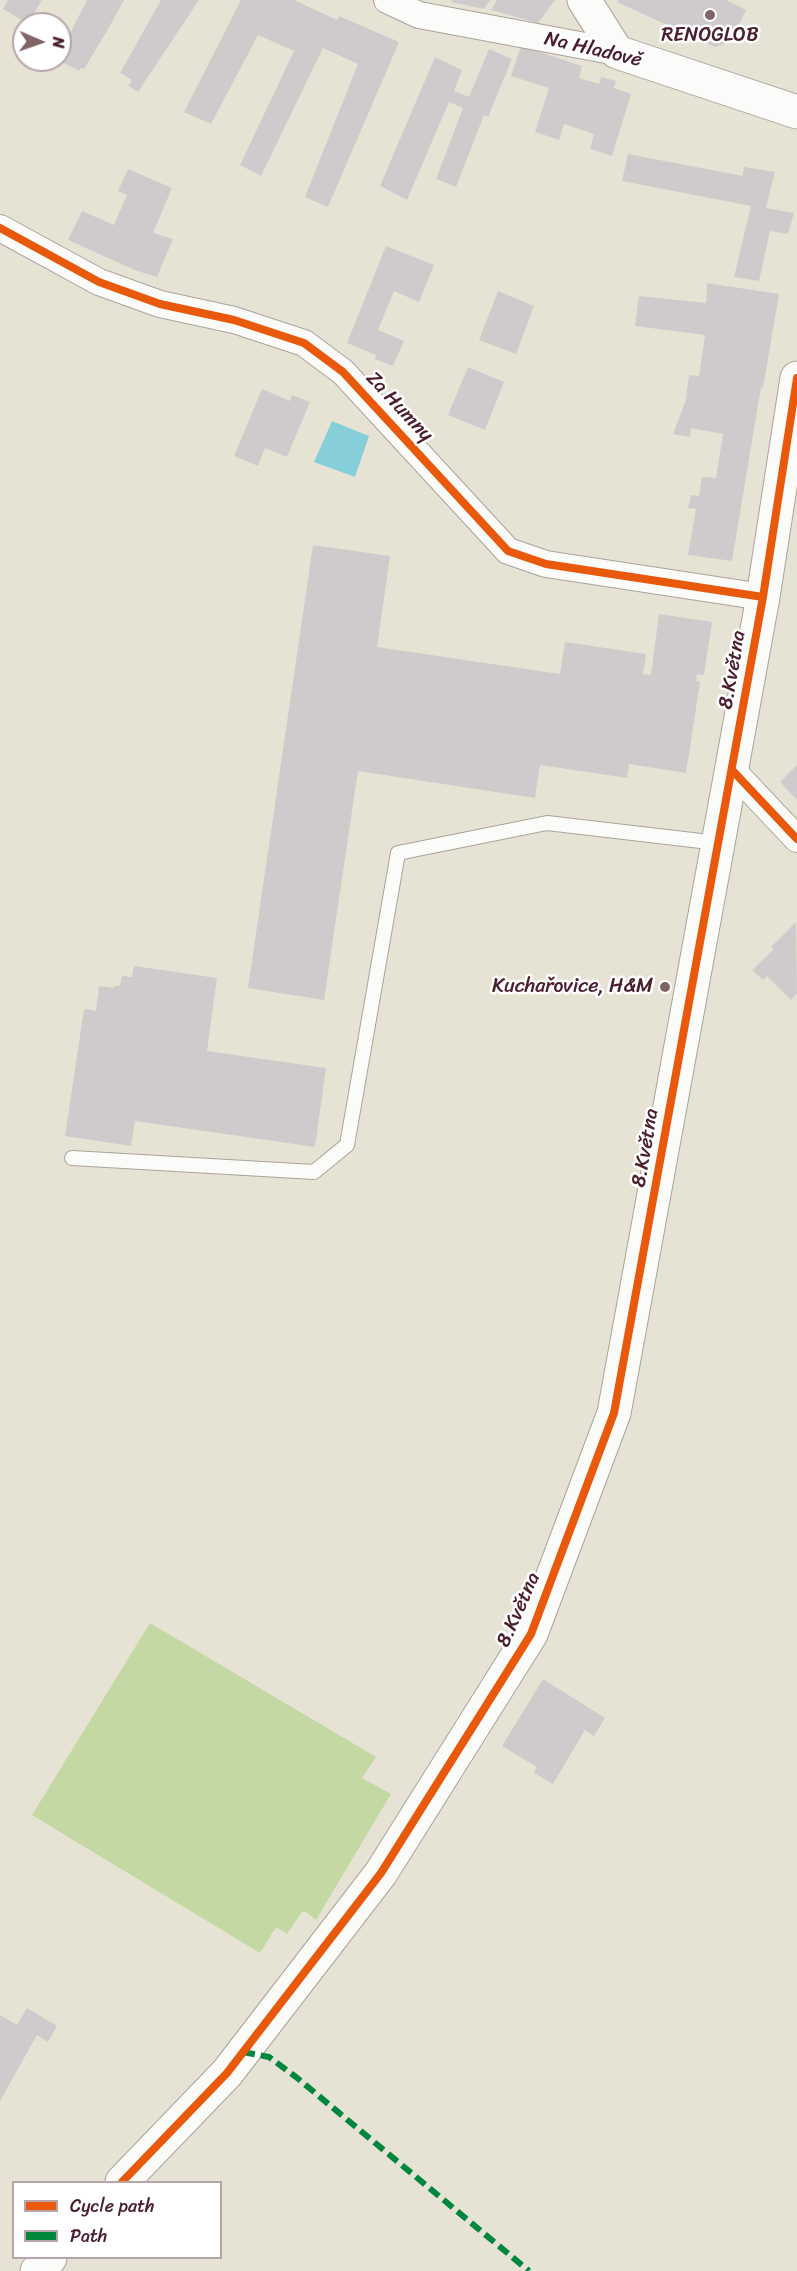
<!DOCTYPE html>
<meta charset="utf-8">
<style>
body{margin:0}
#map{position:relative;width:797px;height:2271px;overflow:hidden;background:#e7e3d4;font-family:Sriracha,sans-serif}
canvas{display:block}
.legend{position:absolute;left:12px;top:2181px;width:210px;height:78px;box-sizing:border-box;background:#fff;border:2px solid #b7a5aa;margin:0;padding:8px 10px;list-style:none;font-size:18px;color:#4a1f2b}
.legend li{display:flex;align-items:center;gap:12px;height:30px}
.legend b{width:30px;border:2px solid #b7a5aa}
.north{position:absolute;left:12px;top:12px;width:60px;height:60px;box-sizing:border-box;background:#fff;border:2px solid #b7a5aa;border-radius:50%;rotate:92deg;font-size:16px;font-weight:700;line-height:24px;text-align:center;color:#4a1f2b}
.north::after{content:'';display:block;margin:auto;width:21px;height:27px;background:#816466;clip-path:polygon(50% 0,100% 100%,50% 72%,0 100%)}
</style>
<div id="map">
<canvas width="797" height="2271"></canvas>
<ul class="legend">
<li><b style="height:8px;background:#e8590c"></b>Cycle path</li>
<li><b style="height:8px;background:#00873e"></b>Path</li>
</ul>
<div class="north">N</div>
</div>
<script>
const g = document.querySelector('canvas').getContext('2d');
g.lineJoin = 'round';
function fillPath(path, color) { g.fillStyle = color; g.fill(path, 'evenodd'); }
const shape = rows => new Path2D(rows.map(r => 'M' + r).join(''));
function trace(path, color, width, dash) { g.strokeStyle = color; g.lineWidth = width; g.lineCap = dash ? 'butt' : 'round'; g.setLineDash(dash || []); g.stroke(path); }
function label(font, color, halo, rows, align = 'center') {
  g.font = font + ' Sriracha,sans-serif'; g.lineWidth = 5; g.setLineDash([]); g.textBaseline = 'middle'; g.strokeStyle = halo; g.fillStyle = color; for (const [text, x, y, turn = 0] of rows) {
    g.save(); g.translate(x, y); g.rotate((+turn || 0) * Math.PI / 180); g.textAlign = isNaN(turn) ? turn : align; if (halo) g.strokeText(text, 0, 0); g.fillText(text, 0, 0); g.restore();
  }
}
const green = shape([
 [150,1623,376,1757,362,1778,391,1794,316,1920,306,1912,302,1912,287,1934,276,1927,260,1953,32,1815]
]);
const water = shape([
 [332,421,369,436,355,477,314,462]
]);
const building = shape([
 [8,0,42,0,28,24,3,9],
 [87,0,124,0,107,31,84,69,81,68,80,71,60,61,60,53],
 [161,0,199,0,138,92,128,86,132,80,120,73],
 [241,0,294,0,337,20,339,16,399,42,328,207,305,197,358,64,323,48,261,176,240,165,294,51,258,35,211,124,184,112],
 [452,0,490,0,484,9,451,2],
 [497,0,555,0,538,23,491,10],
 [618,0,726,0,746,10,732,41,715,47,617,2],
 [521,46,582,66,579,78,599,84,601,77,616,81,614,88,631,94,612,156,590,149,594,134,564,124,559,140,535,132,549,88,511,76],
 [489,49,512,59,488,117,484,115,456,187,436,179,463,108,449,102,407,200,380,186,435,57,462,70,454,91,469,97],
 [628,154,743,176,744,167,775,172,766,208,794,213,788,234,770,231,759,281,734,277,751,206,622,181],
 [128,169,172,188,153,233,173,239,157,277,137,271,68,240,82,211,114,225,127,195,118,191],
 [386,246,434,265,419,302,394,291,378,330,404,341,393,366,375,359,376,355,347,343],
 [707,283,779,294,763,388,761,387,732,561,688,555,696,509,688,508,691,495,699,496,702,477,716,478,723,434,691,428,690,437,673,434,686,400,689,375,699,376,705,335,635,326,639,296,706,303],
 [498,291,534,306,516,354,479,340],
 [468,367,504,382,485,430,448,415],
 [262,389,290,401,292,395,310,402,287,457,265,448,258,466,234,456],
 [313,545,390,556,377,647,560,674,565,642,646,654,643,674,651,675,659,614,712,622,704,675,697,674,696,681,700,682,686,773,629,764,627,778,540,765,535,798,358,771,324,1000,248,988],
 [797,765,797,800,780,782],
 [796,922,797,994,791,1000,767,976,763,980,752,970,774,949,771,947],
 [134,966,217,978,207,1051,326,1068,315,1147,135,1121,131,1146,65,1136,84,1009,96,1011,99,986,114,988,114,986,120,986,122,976,132,977],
 [543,1679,605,1718,594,1736,585,1730,553,1784,534,1773,537,1767,502,1746],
 [27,2008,57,2026,48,2042,37,2035,0,2101,0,2015,17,2025]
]);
const lane = shape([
 [72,1158,314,1172,347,1145,398,853,547,823,718,843]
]);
const street = shape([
 [387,0,419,15,617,52],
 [0,228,99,282,160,304,234,320,304,343,343,372,508,551,546,564,763,597],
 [732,770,797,839]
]);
const secondary = shape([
 [584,0,617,52,797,112],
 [122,2182,227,2073,381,1873,531,1634,614,1413,763,597,797,378],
 [37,2271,50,2258]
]);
const quiet = shape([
 [243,2052,269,2057,296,2077,529,2271]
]);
const cycleway = shape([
 [0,228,99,282,160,304,234,320,304,343,343,372,508,551,546,564,763,597],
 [732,770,797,839],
 [122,2182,227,2073,381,1873,531,1634,614,1413,763,597,797,378]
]);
const markers = [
 [710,15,6,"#816466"],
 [665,987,6,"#816466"]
];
const poiNames = [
 ["RENOGLOB",710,36],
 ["Kuchařovice, H&M",653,987,"right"]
];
const streetNames = [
 ["Na Hladově",593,50,13],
 ["Za Humny",399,407,47],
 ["8.Května",733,670,-80],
 ["8.Května",646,1148,-80],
 ["8.Května",519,1610,-66]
];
fillPath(green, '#c3d8a2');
fillPath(water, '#87cfd8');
fillPath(building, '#cfcbcd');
trace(lane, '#aaa39c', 16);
trace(street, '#aaa39c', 28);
trace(secondary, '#aaa39c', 35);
trace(lane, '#fbfbf9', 14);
trace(street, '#fbfbf9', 26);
trace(secondary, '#fbfbf9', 33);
trace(quiet, '#00873e', 6, [12, 6]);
trace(cycleway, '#e8590c', 8);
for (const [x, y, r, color] of markers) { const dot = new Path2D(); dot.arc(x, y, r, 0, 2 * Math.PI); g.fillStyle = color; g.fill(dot); trace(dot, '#fff', 2); }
label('20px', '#4a1f2b', '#fff', poiNames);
label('20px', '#4a1f2b', '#fff', streetNames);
</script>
